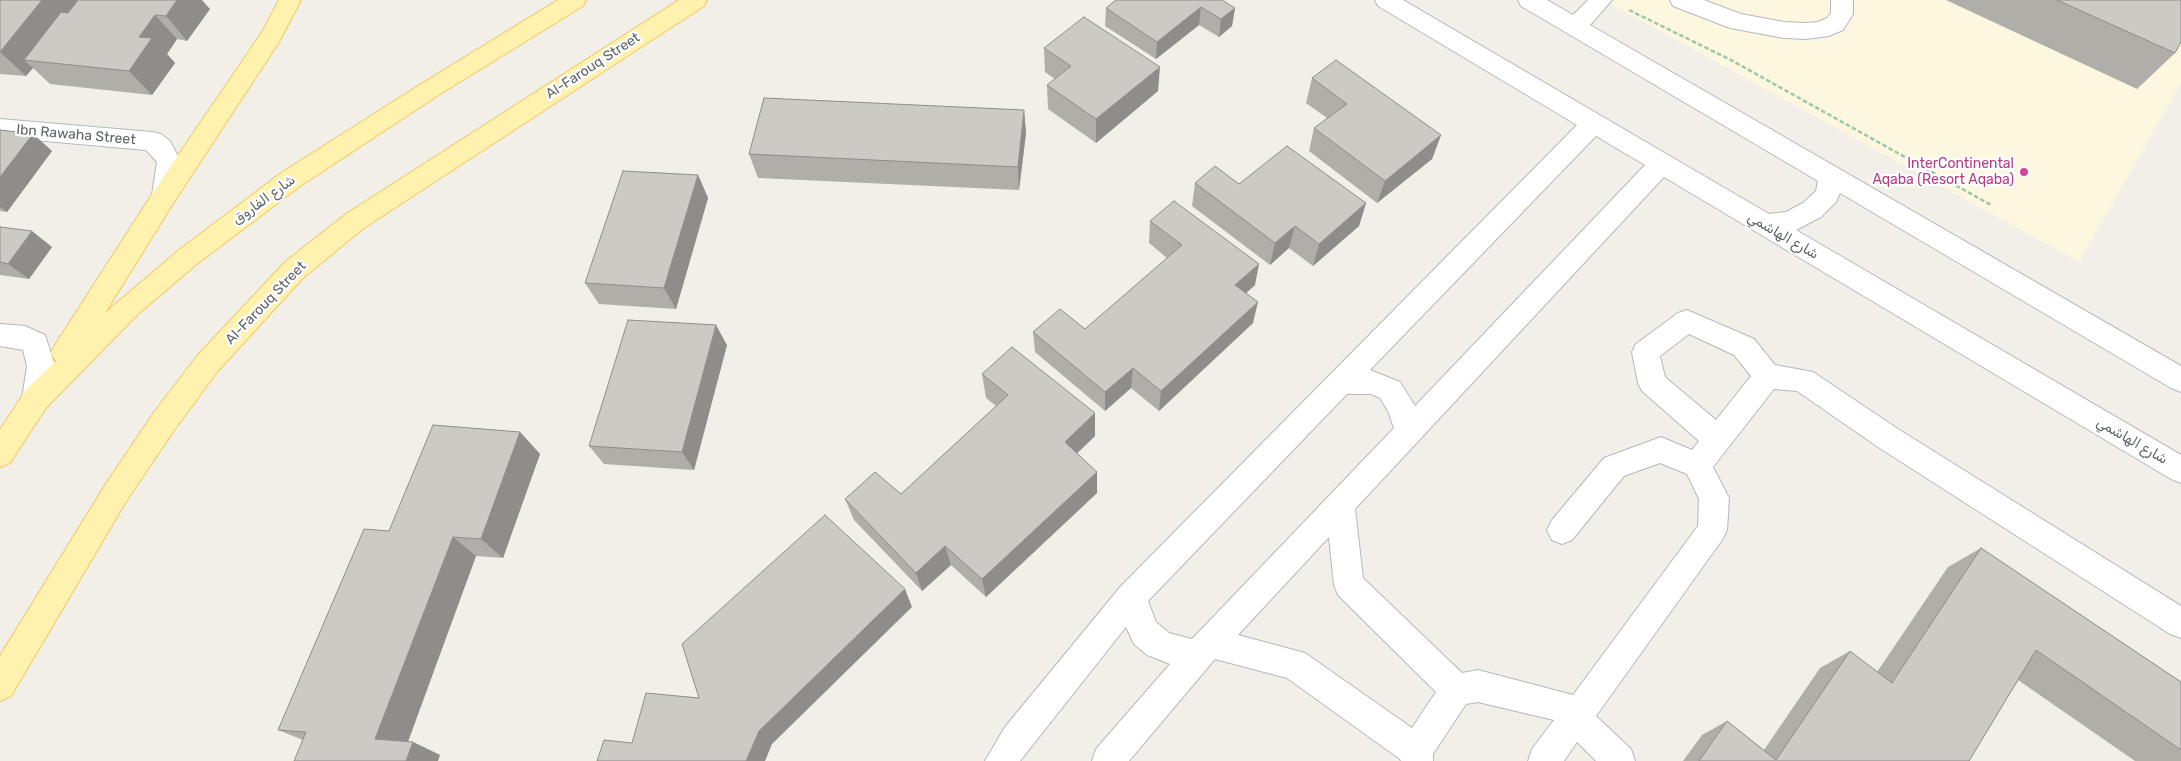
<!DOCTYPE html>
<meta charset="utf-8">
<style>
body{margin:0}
canvas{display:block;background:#f1efe8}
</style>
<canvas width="2181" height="761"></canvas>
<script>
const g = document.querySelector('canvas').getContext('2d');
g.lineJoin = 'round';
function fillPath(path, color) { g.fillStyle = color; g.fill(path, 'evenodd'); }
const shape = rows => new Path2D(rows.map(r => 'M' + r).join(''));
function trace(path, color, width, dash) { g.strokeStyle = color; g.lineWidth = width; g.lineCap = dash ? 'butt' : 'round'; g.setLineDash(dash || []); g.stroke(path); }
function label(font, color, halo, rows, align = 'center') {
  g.font = font + ' Rubik,Cairo,sans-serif'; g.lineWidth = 4.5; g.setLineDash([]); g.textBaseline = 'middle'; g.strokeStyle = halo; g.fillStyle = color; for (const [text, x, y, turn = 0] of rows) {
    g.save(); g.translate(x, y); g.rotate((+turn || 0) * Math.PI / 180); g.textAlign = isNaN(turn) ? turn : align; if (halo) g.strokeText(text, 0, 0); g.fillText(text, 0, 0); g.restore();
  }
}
const commercial = shape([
 [1604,0,2181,0,2181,83,2079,262]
]);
const path = shape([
 [1629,10,1731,60,1991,205]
]);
const minor = shape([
 [1375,0,1403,0,1769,214,1786,212,1803,203,1816,191,1818,181,1521,6,1518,0,1547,0,1573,15,1588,0,1612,0,1590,25,2181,366,2181,392,2171,388,1840,193,1836,202,1821,217,1796,230,2181,455,2181,483,2171,479,1664,177,1355,509,1363,578,1462,673,1478,670,1573,695,1698,526,1699,499,1687,474,1660,463,1624,476,1572,540,1562,544,1552,540,1547,530,1552,520,1604,458,1661,437,1692,450,1699,441,1642,391,1638,383,1632,352,1636,344,1678,313,1687,310,1754,339,1775,365,1813,372,1898,429,2181,606,2181,638,2170,634,1878,447,1797,391,1774,389,1713,467,1729,498,1727,530,1722,540,1596,716,1631,749,1635,761,1596,761,1577,742,1564,761,1528,761,1532,749,1554,720,1478,702,1466,704,1433,754,1433,761,1401,761,1400,759,1287,678,1215,659,1129,761,1092,761,1096,749,1170,664,1147,655,1134,644,1126,627,1020,761,985,761,1005,727,1121,586,1577,125,1378,6,1375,0],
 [1596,136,1645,165,1415,406,1400,382,1370,370,1596,136],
 [1689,334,1734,355,1751,376,1716,420,1665,377,1660,356,1689,334],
 [1347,394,1371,394,1380,398,1388,411,1394,428,1192,639,1169,633,1156,622,1148,601,1347,394],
 [1329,537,1334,585,1338,595,1436,692,1412,728,1305,653,1238,635,1329,537],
 [1670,0,1704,0,1741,14,1784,22,1806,23,1818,22,1827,18,1831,13,1831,0,1853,0,1853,14,1843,30,1829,36,1806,39,1784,38,1730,28,1673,6,1670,0],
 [0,119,152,132,161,134,170,141,181,162,178,195,174,202,165,205,156,202,152,195,157,162,146,150,0,137,0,119],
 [0,324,25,326,45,335,55,366,50,399,46,408,36,411,26,408,22,399,27,366,23,350,0,346,0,324]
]);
const major = shape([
 [279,0,301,0,279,42,174,202,105,313,179,250,281,173,421,84,558,0,586,0,583,6,437,96,299,187,197,264,138,314,46,408,10,463,0,467,0,430,26,390,56,361,51,353,55,345,156,188,262,32,279,0],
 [679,0,707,0,704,6,364,228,303,278,217,372,175,429,127,500,11,696,0,701,0,656,107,482,155,411,197,356,285,262,346,214,679,0]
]);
const wall = shape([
 [0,0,210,9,187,41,177,39,167,54,175,63,152,95,50,84,33,68,26,76,0,74],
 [1116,0,1235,8,1232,26,1219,37,1199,25,1156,59,1105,26,1106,8],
 [1946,0,2181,0,2175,53,2137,89],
 [1044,48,1158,91,1096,143,1048,109,1047,85,1055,79,1045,72],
 [1312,78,1441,135,1432,159,1377,203,1309,151,1314,128,1327,118,1306,103],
 [1024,110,1026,133,1019,190,758,178,749,154],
 [0,130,33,134,52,151,7,212,0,211],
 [698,175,708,198,676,309,599,304,585,283],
 [1195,183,1239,184,1366,203,1359,226,1313,266,1289,248,1270,265,1192,206],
 [1150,221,1255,285,1246,293,1253,323,1159,411,1131,388,1105,411,1035,352,1033,332,1085,329,1167,258,1149,243],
 [0,227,52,247,29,279,0,275],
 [727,345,694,470,604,464,589,446],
 [982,374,1095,436,1077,453,1097,493,986,597,951,565,922,591,854,520,845,499,901,494,996,406,986,398],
 [520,432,540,454,503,558,476,556,408,742,413,742,440,755,303,740,278,730,389,531],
 [1981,548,2181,682,2181,761,2135,761,2018,680,1969,761,1683,761,1702,735,1727,721,1764,750,1820,668,1850,651,1877,672,1948,567]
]);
const shadedWall = shape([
 [42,0,84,0,24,60,33,68,26,76,0,52],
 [177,0,202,0,210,9,187,41,166,16],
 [1201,7,1199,25,1156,59,1157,42],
 [1235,8,1232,26,1219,37,1221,19],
 [155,15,177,39,167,54,175,63,152,95,129,71,139,37],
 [1160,67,1158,91,1096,143,1096,119],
 [1024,110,1026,133,1019,190,1018,167],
 [33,134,52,151,7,212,0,207,0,177],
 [1441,135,1432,159,1377,203,1385,181],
 [698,175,708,198,676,309,664,288],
 [1366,203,1359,226,1313,266,1319,244],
 [1295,226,1289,248,1270,265,1275,243],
 [32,231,52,247,29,279,8,264],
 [1259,264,1255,285,1231,307,1235,285],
 [1258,302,1253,323,1159,411,1161,391],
 [716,325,727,345,694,470,682,452],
 [1133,368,1131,388,1105,411,1105,392],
 [1095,413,1095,436,1066,464,1065,442],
 [520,432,540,454,503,558,481,539],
 [1097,472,1097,493,986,597,982,579],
 [453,537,476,556,404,752,375,739],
 [945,546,951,565,922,591,916,573],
 [905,589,912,607,772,744,765,761,746,761,759,731],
 [413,742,440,755,438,761,406,761]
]);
const building = shape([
 [0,0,42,0,0,52,0,0],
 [78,0,177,0,166,16,155,15,139,37,152,38,129,71,24,60,61,12,68,13,78,0],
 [1116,0,1222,0,1235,8,1221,19,1201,7,1157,42,1106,8,1116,0],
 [2057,0,2181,0,2181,42,2175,53,2057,0],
 [1084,17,1160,67,1096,119,1047,85,1071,66,1044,48,1084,17],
 [1336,60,1441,135,1385,181,1314,128,1347,104,1312,78,1336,60],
 [764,98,1024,110,1018,167,749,154,764,98],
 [0,130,33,134,0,177,0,130],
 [1287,146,1366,203,1319,244,1295,226,1275,243,1195,183,1215,166,1239,184,1287,146],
 [623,171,698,175,664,288,585,283,623,171],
 [1174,201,1259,264,1235,285,1258,302,1161,391,1133,368,1105,392,1033,332,1060,309,1085,329,1182,245,1150,221,1174,201],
 [0,227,32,231,8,264,0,262,0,227],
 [628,320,716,325,682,452,589,446,628,320],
 [1012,347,1095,413,1065,442,1097,472,982,579,945,546,916,573,845,499,875,472,901,494,1008,395,982,374,1012,347],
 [433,425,520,432,481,539,453,537,375,739,413,742,406,761,294,761,306,732,278,730,364,529,389,531,433,425],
 [825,515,905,589,759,731,746,761,597,761,604,740,632,743,646,693,699,698,682,644,825,515],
 [1981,548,2181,682,2181,750,2036,650,1969,761,1699,761,1727,721,1776,760,1850,651,1892,683,1981,548]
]);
const markers = [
 [2024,172,5,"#d1479c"]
];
const streetNames = [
 ["Al-Farouq Street",593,66,-33],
 ["Ibn Rawaha Street",76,135,5],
 ["شارع الفاروق",264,200,-36],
 ["شارع الهاشمي",1783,236,30],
 ["Al-Farouq Street",266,303,-46],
 ["شارع الهاشمي",2132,441,30]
];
const hotelNames = [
 ["InterContinental",2014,164],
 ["Aqaba (Resort Aqaba)",2014,180]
];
fillPath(commercial, '#fef7e0');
trace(minor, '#b5b8bc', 2);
trace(major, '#f2c960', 2);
trace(path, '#9cc7a9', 2.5, [4.5, 2.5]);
fillPath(minor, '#fff');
fillPath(major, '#fff2af');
fillPath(wall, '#afaea9');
fillPath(shadedWall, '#8f8d8a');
fillPath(building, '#cccac5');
trace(building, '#8f8d8a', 1);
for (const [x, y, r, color] of markers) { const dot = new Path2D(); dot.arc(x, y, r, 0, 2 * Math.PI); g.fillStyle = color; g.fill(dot); trace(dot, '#fff', 2); }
label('14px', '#5f6368', '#fff', streetNames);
label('14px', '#b23c85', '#fff', hotelNames, 'right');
</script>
